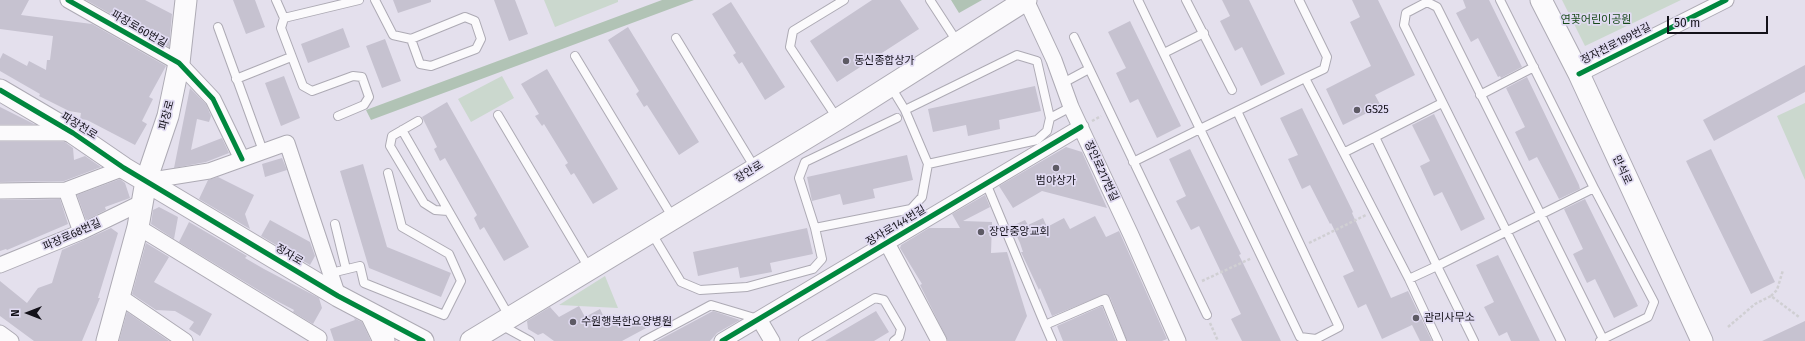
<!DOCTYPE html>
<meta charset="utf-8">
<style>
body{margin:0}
#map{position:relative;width:1805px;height:341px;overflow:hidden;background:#e4e0ed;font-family:"Fira Sans",sans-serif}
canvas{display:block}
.north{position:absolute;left:8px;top:293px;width:40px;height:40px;-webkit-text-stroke:3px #e1dbf2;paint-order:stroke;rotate:270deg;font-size:11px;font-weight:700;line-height:16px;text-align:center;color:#14121a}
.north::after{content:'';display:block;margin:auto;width:14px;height:18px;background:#14121a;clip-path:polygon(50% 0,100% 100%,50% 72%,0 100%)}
.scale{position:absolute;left:1667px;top:16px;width:101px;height:18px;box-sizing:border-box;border:2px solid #14121a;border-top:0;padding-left:5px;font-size:12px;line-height:14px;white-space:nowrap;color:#14121a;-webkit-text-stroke:3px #e1dbf2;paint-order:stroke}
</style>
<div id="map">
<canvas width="1805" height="341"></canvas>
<div class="north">N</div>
<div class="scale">50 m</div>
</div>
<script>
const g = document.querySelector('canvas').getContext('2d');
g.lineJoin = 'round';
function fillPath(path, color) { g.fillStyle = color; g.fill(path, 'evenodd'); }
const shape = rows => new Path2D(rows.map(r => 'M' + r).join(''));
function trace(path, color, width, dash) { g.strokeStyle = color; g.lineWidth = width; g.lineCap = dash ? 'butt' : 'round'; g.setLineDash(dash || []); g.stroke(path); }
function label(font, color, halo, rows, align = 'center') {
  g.font = font + ' "Fira Sans","Noto Sans KR",sans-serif'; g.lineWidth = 3.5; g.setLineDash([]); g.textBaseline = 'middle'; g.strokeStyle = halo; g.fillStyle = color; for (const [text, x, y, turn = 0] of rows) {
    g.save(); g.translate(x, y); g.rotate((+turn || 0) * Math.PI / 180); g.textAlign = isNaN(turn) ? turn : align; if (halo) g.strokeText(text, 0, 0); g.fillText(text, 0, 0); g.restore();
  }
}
const green = shape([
 [544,0,618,0,618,2,555,27],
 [1562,0,1681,0,1585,46],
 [502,76,514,98,471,122,458,99],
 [1805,103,1805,180,1777,116],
 [605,276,618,308,559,305]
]);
const forest = shape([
 [662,0,694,0,371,120,366,110],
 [951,0,982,0,959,13]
]);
const building = shape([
 [0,0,29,0,21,15,92,24,166,66,149,97,153,99,142,121,147,124,135,145,87,120,80,119,81,113,69,111,39,96,40,94,0,71,0,59,3,53,27,66,29,61,46,70,47,60,50,60,53,36,0,29],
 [86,0,145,0,172,14,169,47],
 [233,0,255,0,265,27,246,34],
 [393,0,431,0,431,2,398,13],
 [494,0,515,0,528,34,509,41],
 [872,0,900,0,919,29,837,82,810,41],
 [1222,0,1249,0,1285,74,1261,86,1242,47,1235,51,1220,21,1230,16],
 [1352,0,1378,0,1415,75,1375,95,1381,106,1343,125,1326,89,1371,66,1350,22,1360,17],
 [1463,0,1489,0,1522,67,1501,78,1500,76,1498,77,1478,38,1471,42,1456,13,1466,8],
 [731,2,785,87,765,100,742,62,739,64,733,55,736,53,712,14],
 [1130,21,1181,126,1157,138,1138,99,1130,103,1116,73,1126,68,1108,32],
 [628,27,699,142,679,155,647,105,644,107,636,94,639,91,608,40],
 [343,28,350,47,308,63,301,44],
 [385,39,401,81,382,88,366,46],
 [1805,65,1805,92,1714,141,1703,120],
 [547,69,618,189,593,204,574,173,571,175,565,165,568,163,544,124,542,126,535,116,539,114,521,84],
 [284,76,300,118,281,126,265,83],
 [1527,77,1579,185,1580,189,1559,199,1537,157,1529,161,1515,132,1525,127,1506,88],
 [1035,86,1041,111,999,120,1000,129,968,136,966,125,933,132,928,109],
 [190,88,206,104,211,116,209,122,197,119,191,150,222,138,229,153,206,162,174,168],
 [447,102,529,247,504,261,484,227,480,230,474,218,477,215,445,158,440,161,434,149,437,147,422,117],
 [0,107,34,124,0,124],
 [1302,108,1353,212,1352,213,1391,298,1408,291,1432,341,1420,341,1412,325,1382,339,1366,304,1358,308,1343,276,1354,271,1331,223,1330,224,1310,185,1302,189,1288,159,1298,155,1280,118],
 [1434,114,1485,219,1461,231,1442,192,1434,196,1420,166,1430,161,1412,125],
 [0,142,65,142,73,148,74,160,85,156,101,167,64,181,0,182],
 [1066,147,1082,152,1107,208,1042,191,1013,208,999,186],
 [1190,149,1241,254,1239,255,1281,341,1242,341,1231,319,1241,314,1199,226,1191,230,1176,201,1186,196,1169,159],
 [1711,149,1775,282,1751,294,1686,161],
 [907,155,913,180,873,189,875,198,843,205,840,194,812,201,807,177],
 [282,158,287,170,265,177,262,164],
 [363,164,387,247,451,273,441,297,369,268,340,171],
 [218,177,254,195,245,214,250,229,199,199,208,180],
 [120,179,125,183,130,198,105,207,106,210,86,220,77,195],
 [985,195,990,207,963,221,992,222,991,253,1007,252,1027,316,1015,341,948,341,920,285,922,284,900,248,901,245,929,228,960,228,952,214],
 [60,199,68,224,7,250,6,249,0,251,0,200],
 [1585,199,1638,306,1614,318,1595,279,1587,283,1573,254,1583,249,1564,209],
 [159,207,178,217,174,239,151,224,153,210],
 [1095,216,1106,237,1119,231,1167,339,1162,341,1127,341,1110,297,1106,294,1052,316,1040,288,1039,290,1021,252,1023,252,1020,243,1012,226,1025,220,1028,225,1043,218,1047,227,1064,218,1070,229],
 [270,220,310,242,315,256,310,265,261,236],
 [189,222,247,256,245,258,264,269,319,298,322,308,313,324,293,312,294,310,273,299,179,242],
 [111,228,118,233,98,298,100,298,82,341,34,341,0,316,0,281,27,303,38,288,52,283,62,250],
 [807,228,813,254,770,263,772,272,740,278,738,267,698,276,693,252],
 [146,243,169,257,154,282,212,314,200,336,189,329,194,322,175,311,156,310,132,294],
 [1498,255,1540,341,1511,341,1507,332,1499,336,1484,307,1494,302,1476,265],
 [579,306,585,317,600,309,605,319,615,314,622,327,643,316,648,327,622,341,554,341,543,333,538,335,528,329,527,321,550,307,559,317],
 [1102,306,1116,341,1063,341,1057,326],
 [713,311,740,320,717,333,710,341,657,341],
 [876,311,889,332,874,341,825,341],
 [127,312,169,341,119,341],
 [354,318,362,322,371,341,334,341,330,329,355,320],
 [1805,321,1805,341,1762,341]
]);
const path = shape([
 [1092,121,1101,116],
 [1309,243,1366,215],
 [1202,281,1252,258],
 [1771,296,1777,290,1783,270],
 [1210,323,1218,341],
 [1728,327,1755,304,1771,296,1799,317]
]);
const lane = shape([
 [276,0,284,18],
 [375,0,393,35,411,39,465,17,475,21,481,39,476,49,431,66,420,64,411,39],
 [930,0,958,43],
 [1186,0,1232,90],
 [1299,0,1327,57,1324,69,1305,78],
 [1500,0,1594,188,1654,302,1648,317,1603,339],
 [218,27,263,151],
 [1074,37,1207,315],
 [676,38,755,168],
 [1164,53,1204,33],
 [575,56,673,218],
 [236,79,291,57],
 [1063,83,1089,69],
 [1480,95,1534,67],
 [905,110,1017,55,1037,61,1050,118],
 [1237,111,1305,78,1409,279,1437,266,1474,341],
 [498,115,589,268],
 [338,116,364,105,369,97,362,77,353,76,312,91,303,86,281,28,284,18,359,0],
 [837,118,790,47,793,31,844,0],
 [418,121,392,136,390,146,424,203,435,210,448,211],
 [402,130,509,316],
 [1375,137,1442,103],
 [1345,152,1375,137,1437,266,1594,188],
 [1133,162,1200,129,1237,111,1339,327,1316,339,1300,337,1200,129,1138,0],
 [928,164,1037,140,1047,131,1050,118,1071,107],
 [986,183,1045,325],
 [335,224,346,269],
 [815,228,911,209,922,197,928,164,905,110,891,87],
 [651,232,681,282,700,290,747,287,813,269,822,259,815,228,799,178,805,162,897,118],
 [331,273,360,266,364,283,444,315,461,281,449,254,402,227,388,173],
 [1409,279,1438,341],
 [501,325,530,341],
 [644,341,711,305,758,319],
 [803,341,875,298,884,300,901,329,899,337,894,341],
 [1052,341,1045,325,1105,299,1122,341],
 [1561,341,1404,25,1406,13,1427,2,1437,7,1603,339,1600,341]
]);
const street = shape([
 [68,0,179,63,213,99,242,159],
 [1026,0,1054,60,1071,107,1131,235,1178,341],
 [1579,74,1726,0],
 [0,133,73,133],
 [146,181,209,171,287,143,338,296],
 [66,190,81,232],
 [0,191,66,190,124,168],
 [138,227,319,338,317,341],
 [887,243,939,341],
 [0,265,81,232,143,202],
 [119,296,185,341],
 [759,319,772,341],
 [0,333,11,341],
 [722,341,1081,127]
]);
const secondary = shape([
 [1541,0,1579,74,1702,341],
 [0,90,73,133,124,168,338,296,423,341],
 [371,314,384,341],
 [107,341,138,227,146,181,168,116,179,63,186,0],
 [471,341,838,119,1026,0]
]);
const cycleway = shape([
 [68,0,179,63,213,99,242,159],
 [1579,74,1726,0],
 [0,90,73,133,124,168,338,296,423,341],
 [722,341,1081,127]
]);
const markers = [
 [846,61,4,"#5d5a64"],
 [1357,110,4,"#5d5a64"],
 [1056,168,4,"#5d5a64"],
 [981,232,4,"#5d5a64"],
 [1416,318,4,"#5d5a64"],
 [573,322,4,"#5d5a64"]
];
const parkNames = [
 ["연꽃어린이공원",1596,20]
];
const streetNames = [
 ["파장로60번길",139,29,30],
 ["정자천로189번길",1616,44,-27],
 ["파장로",167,115,-75],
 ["파장천로",79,126,32],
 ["만석로",1622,170,65],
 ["장안로217번길",1101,171,65],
 ["장안로",749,172,-31],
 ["정자로144번길",896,226,-31],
 ["파장로68번길",72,235,-24],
 ["정자로",289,255,31]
];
const poiNames = [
 ["동신종합상가",854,61],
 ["GS25",1365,110],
 ["범야상가",1056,181,"center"],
 ["장안중앙교회",989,232],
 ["관리사무소",1424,318],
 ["수원행복한요양병원",581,322]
];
fillPath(green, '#cbd8ce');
fillPath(forest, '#b1c3b5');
fillPath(building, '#c6c2d0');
trace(lane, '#adaab4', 10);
trace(street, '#adaab4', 17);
trace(secondary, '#adaab4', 23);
trace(path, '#d0cfd3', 2.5, [3, 2]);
trace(lane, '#fbfafc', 8);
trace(street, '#fbfafc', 15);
trace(secondary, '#fbfafc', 21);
trace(cycleway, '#00873e', 5);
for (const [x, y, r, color] of markers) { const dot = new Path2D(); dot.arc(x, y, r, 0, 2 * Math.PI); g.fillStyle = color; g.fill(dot); trace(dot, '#e1dbf2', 1.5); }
label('11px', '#184b1a', '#e1dbf2', parkNames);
label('11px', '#14121a', '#e1dbf2', streetNames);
label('11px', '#14121a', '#e1dbf2', poiNames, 'left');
</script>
